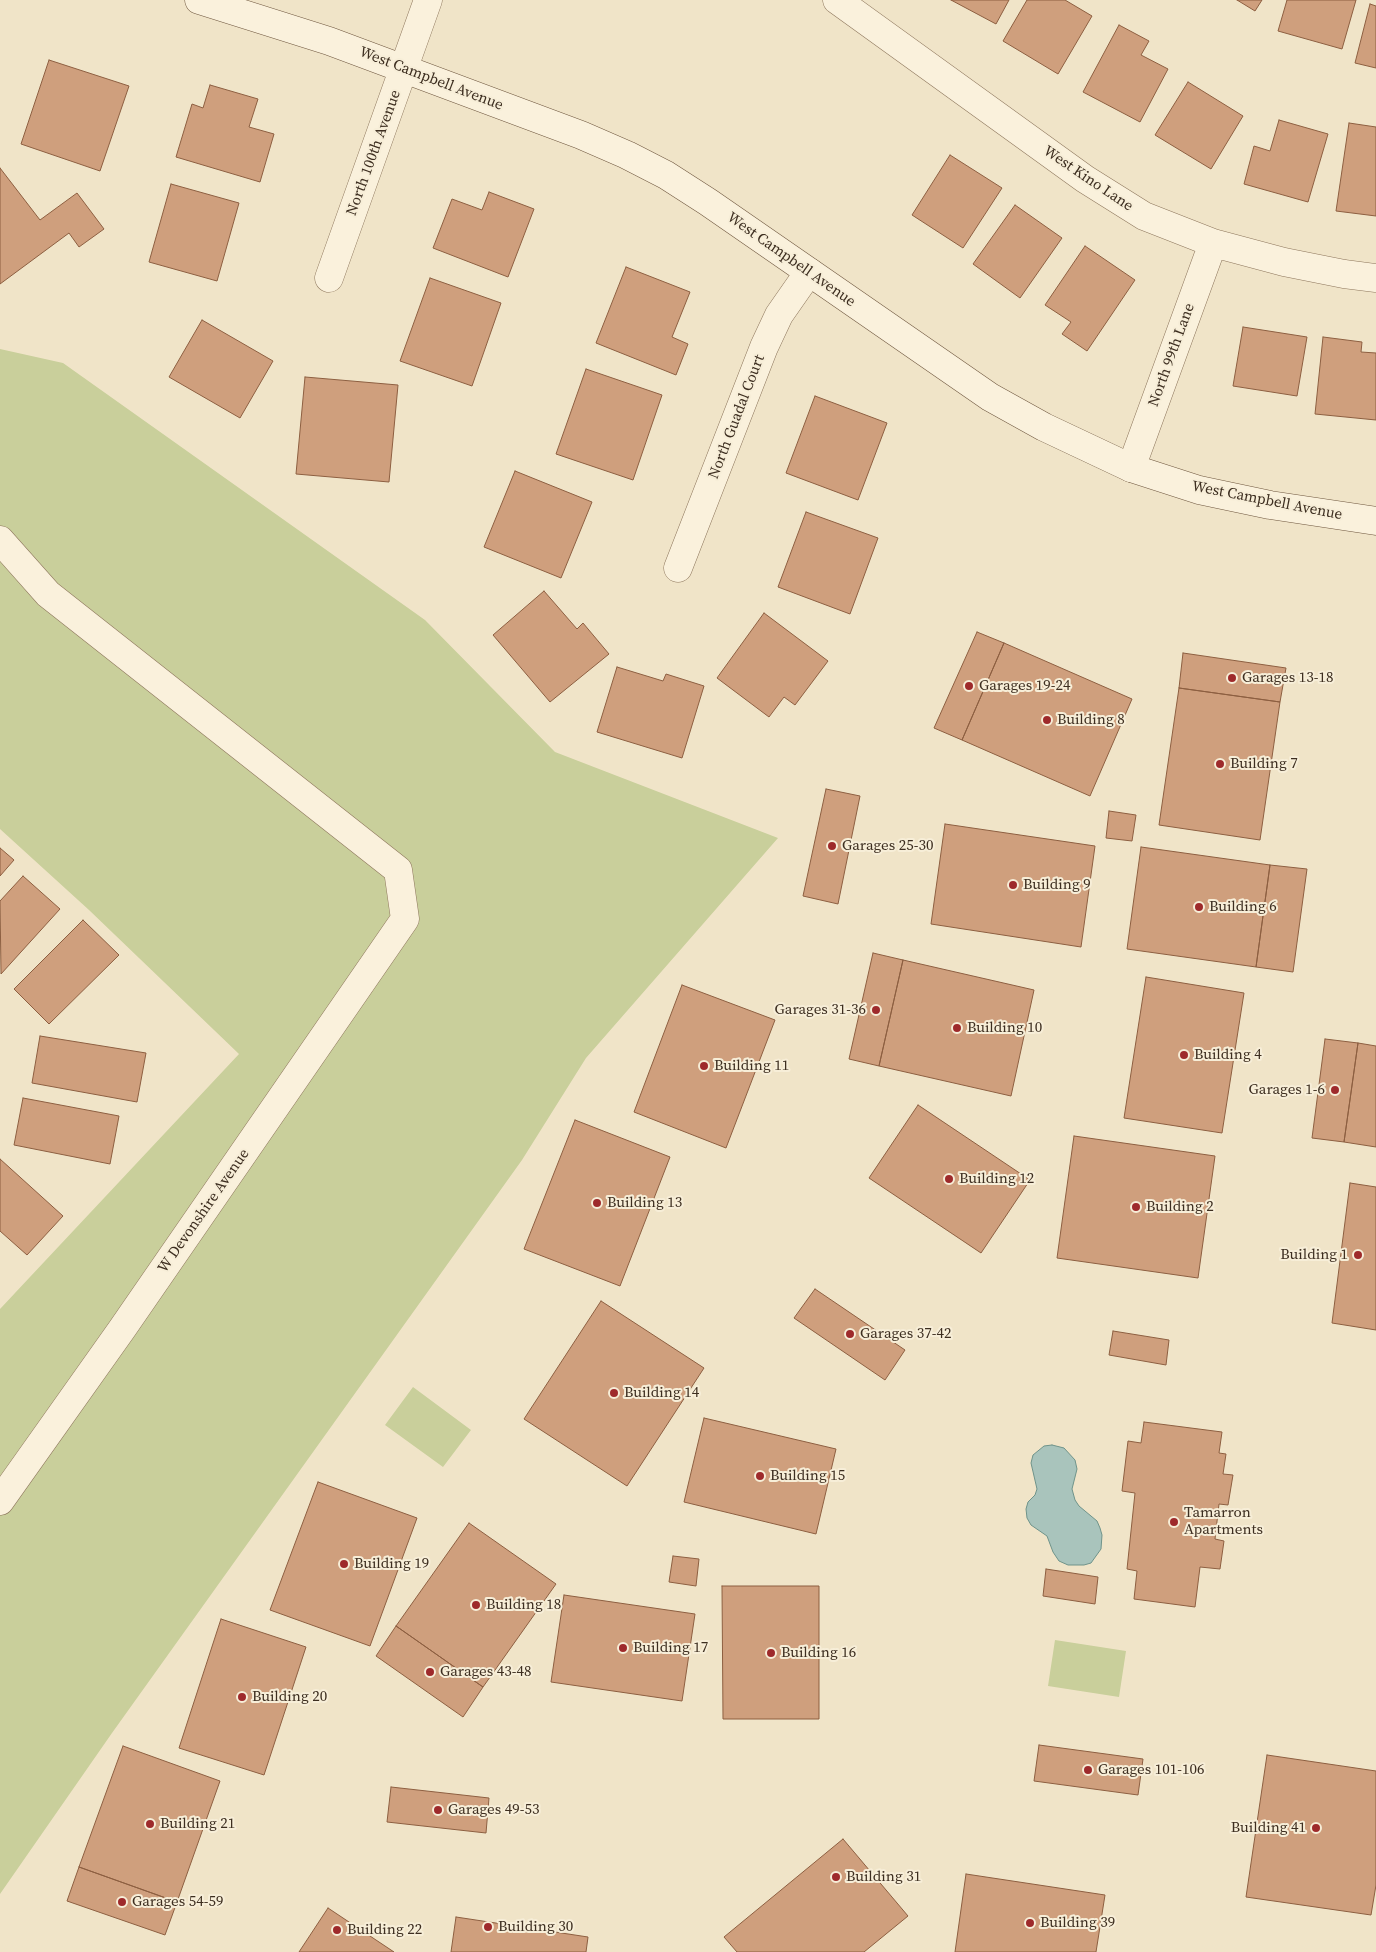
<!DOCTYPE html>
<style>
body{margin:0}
canvas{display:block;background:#f0e4c8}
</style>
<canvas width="1376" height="1952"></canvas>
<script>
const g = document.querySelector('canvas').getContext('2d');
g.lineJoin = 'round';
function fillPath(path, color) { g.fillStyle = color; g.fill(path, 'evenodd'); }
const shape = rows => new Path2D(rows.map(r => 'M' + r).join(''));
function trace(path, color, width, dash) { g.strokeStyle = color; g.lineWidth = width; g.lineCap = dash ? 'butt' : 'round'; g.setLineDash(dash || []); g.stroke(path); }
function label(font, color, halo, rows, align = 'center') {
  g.font = font + ' "Source Serif 4",serif'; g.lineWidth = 4; g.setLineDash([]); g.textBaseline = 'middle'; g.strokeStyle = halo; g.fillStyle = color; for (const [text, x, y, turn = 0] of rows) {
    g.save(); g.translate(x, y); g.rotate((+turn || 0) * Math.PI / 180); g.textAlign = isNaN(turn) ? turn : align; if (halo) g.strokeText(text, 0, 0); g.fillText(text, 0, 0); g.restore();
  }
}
const green = shape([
 [0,349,63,363,425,620,555,752,778,838,586,1058,522,1160,112,1733,0,1894,0,1309,239,1054,89,910,0,829],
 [413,1387,471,1430,443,1467,385,1425],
 [1055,1640,1126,1651,1119,1697,1048,1686]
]);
const water = shape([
 [1052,1445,1064,1448,1075,1460,1077,1469,1072,1489,1075,1500,1079,1506,1097,1521,1100,1528,1102,1535,1101,1549,1091,1563,1084,1565,1068,1565,1059,1561,1053,1552,1047,1536,1031,1525,1027,1518,1026,1509,1028,1502,1035,1495,1037,1489,1031,1463,1033,1455,1044,1446,1052,1445]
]);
const building = shape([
 [951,0,1009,0,996,24,951,0],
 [1027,0,1065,0,1092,16,1058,74,1003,41,1027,0],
 [1237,0,1262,0,1255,11,1237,0],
 [1287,0,1356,0,1342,49,1278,31,1287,0],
 [1370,4,1376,6,1376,68,1355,63,1370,4],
 [1119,25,1149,41,1141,55,1168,69,1140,122,1083,92,1119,25],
 [49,60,129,86,100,171,21,144,49,60],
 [1188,82,1243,116,1211,169,1155,135,1188,82],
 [210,85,258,99,249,127,274,134,260,182,176,157,192,104,203,108,210,85],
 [1279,120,1328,134,1308,202,1244,184,1254,146,1270,151,1279,120],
 [1349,123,1376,127,1376,216,1336,211,1349,123],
 [950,155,1002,188,963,248,912,215,950,155],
 [0,168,40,220,77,193,104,229,79,247,69,233,0,284,0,168],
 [171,184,239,203,217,281,149,262,171,184],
 [489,192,534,209,508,277,433,248,452,199,482,210,489,192],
 [1015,205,1062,238,1020,298,973,264,1015,205],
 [1085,246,1135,280,1087,351,1062,334,1071,322,1045,305,1085,246],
 [626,267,690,292,672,337,688,344,676,375,596,343,626,267],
 [430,278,501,303,472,386,400,361,430,278],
 [202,320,273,361,240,418,169,377,202,320],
 [1243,327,1307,337,1297,396,1233,386,1243,327],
 [1323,337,1362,342,1361,352,1376,353,1376,420,1315,414,1323,337],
 [586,369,662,395,633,480,556,454,586,369],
 [305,377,398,385,389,482,296,474,305,377],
 [815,396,887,423,858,500,786,473,815,396],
 [515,471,592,502,561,578,484,547,515,471],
 [806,512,878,538,850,614,778,587,806,512],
 [544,591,577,629,583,623,609,654,550,702,493,635,544,591],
 [764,613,828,661,795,705,784,697,769,717,717,678,764,613],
 [977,632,1004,643,962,740,934,728,977,632],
 [1004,643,1132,699,1090,796,962,740,1004,643],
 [1183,653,1286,668,1280,702,1179,688,1183,653],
 [617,667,663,681,666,674,704,686,682,758,597,732,617,667],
 [1179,688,1280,702,1260,840,1159,825,1179,688],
 [826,789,860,796,838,904,803,896,826,789],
 [1109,811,1136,815,1132,841,1106,838,1109,811],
 [945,824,1095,846,1081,947,931,924,945,824],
 [1141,847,1270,865,1256,967,1127,949,1141,847],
 [0,848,14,860,0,876,0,848],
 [1270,865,1307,869,1293,972,1256,967,1270,865],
 [23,876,60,909,1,974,0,901,23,876],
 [83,920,119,955,49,1024,14,989,83,920],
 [873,953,903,960,879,1066,849,1059,873,953],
 [903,960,1034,990,1011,1096,879,1066,903,960],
 [1146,977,1244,993,1222,1133,1124,1118,1146,977],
 [682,985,775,1020,726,1148,634,1112,682,985],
 [40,1036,146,1053,137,1102,32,1083,40,1036],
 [1325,1039,1358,1043,1344,1142,1312,1138,1325,1039],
 [1358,1043,1376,1046,1376,1147,1344,1142,1358,1043],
 [23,1098,119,1116,110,1164,14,1145,23,1098],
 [918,1105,1030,1180,981,1253,869,1178,918,1105],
 [575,1120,670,1157,620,1286,524,1249,575,1120],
 [1074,1136,1215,1156,1198,1278,1057,1258,1074,1136],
 [0,1159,63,1216,27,1255,0,1231,0,1159],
 [1350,1183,1376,1187,1376,1330,1332,1323,1350,1183],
 [815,1289,905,1350,885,1380,794,1318,815,1289],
 [601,1301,704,1368,627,1486,524,1419,601,1301],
 [1113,1331,1169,1340,1166,1365,1109,1355,1113,1331],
 [704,1418,836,1449,816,1534,684,1502,704,1418],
 [1144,1422,1222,1432,1219,1453,1226,1454,1223,1474,1233,1475,1228,1505,1219,1504,1215,1539,1224,1541,1220,1569,1200,1567,1195,1607,1134,1599,1137,1571,1127,1569,1135,1493,1122,1491,1128,1441,1141,1443,1144,1422],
 [318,1482,417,1518,370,1646,270,1610,318,1482],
 [469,1523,556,1584,483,1687,396,1626,469,1523],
 [673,1556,699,1559,696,1586,669,1582,673,1556],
 [1046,1569,1098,1577,1095,1604,1043,1596,1046,1569],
 [722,1586,819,1586,819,1719,723,1719,722,1586],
 [564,1595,695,1614,682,1701,551,1682,564,1595],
 [221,1619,306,1647,264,1775,179,1748,221,1619],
 [396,1626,483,1687,463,1717,376,1656,396,1626],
 [1039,1745,1143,1759,1138,1795,1034,1781,1039,1745],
 [123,1746,220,1781,177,1902,79,1867,123,1746],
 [1267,1755,1376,1771,1376,1885,1371,1915,1246,1897,1267,1755],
 [391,1787,489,1798,486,1833,387,1822,391,1787],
 [843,1839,908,1916,864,1952,737,1952,724,1937,843,1839],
 [79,1867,177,1902,165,1935,67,1901,79,1867],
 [966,1874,1105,1895,1096,1952,955,1952,966,1874],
 [328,1908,394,1952,299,1952,328,1908],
 [456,1917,588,1937,586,1952,451,1952,456,1917]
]);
const street = shape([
 [837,0,1085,179,1144,216,1213,243,1284,262,1344,274,1376,278],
 [329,278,428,0],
 [1131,468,1213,243],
 [0,540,48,594,398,870,405,919,122,1329,0,1501],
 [678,568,764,347,779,315,809,272]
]);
const secondary = shape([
 [199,0,329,41,581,135,627,155,666,175,708,202,990,397,1044,427,1131,468,1199,490,1270,505,1376,521]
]);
const markers = [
 [1232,678,5,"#9e2a2b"],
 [969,686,5,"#9e2a2b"],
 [1047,720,5,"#9e2a2b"],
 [1220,764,5,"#9e2a2b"],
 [832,846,5,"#9e2a2b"],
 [1013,885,5,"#9e2a2b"],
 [1199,907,5,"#9e2a2b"],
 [876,1010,5,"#9e2a2b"],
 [957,1028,5,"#9e2a2b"],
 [1184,1055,5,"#9e2a2b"],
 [704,1066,5,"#9e2a2b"],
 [1335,1090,5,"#9e2a2b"],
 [949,1179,5,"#9e2a2b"],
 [597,1203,5,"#9e2a2b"],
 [1136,1207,5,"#9e2a2b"],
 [1358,1255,5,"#9e2a2b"],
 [850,1334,5,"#9e2a2b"],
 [614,1393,5,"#9e2a2b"],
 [760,1476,5,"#9e2a2b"],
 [1174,1522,5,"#9e2a2b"],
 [344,1564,5,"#9e2a2b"],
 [476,1605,5,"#9e2a2b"],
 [623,1648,5,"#9e2a2b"],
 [771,1653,5,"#9e2a2b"],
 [430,1672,5,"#9e2a2b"],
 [242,1697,5,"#9e2a2b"],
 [1088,1770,5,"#9e2a2b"],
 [438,1810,5,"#9e2a2b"],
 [150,1824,5,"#9e2a2b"],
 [1316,1828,5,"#9e2a2b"],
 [836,1877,5,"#9e2a2b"],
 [122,1902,5,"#9e2a2b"],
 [1030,1923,5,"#9e2a2b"],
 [488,1927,5,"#9e2a2b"],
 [337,1930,5,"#9e2a2b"]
];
const streetNames = [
 ["West Campbell Avenue",431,79,21],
 ["North 100th Avenue",374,153,-70],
 ["West Kino Lane",1088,179,34],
 ["West Campbell Avenue",791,260,35],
 ["North 99th Lane",1172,355,-70],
 ["North Guadal Court",737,417,-69],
 ["West Campbell Avenue",1267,501,11],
 ["W Devonshire Avenue",204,1211,-55]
];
const poiNames = [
 ["Garages 13-18",1242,678],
 ["Garages 19-24",979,686],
 ["Building 8",1057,720],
 ["Building 7",1230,764],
 ["Garages 25-30",842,846],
 ["Building 9",1023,885],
 ["Building 6",1209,907],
 ["Garages 31-36",866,1010,"right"],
 ["Building 10",967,1028],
 ["Building 4",1194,1055],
 ["Building 11",714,1066],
 ["Garages 1-6",1325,1090,"right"],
 ["Building 12",959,1179],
 ["Building 13",607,1203],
 ["Building 2",1146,1207],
 ["Building 1",1348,1255,"right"],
 ["Garages 37-42",860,1334],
 ["Building 14",624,1393],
 ["Building 15",770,1476],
 ["Tamarron",1184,1513],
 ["Apartments",1184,1530],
 ["Building 19",354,1564],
 ["Building 18",486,1605],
 ["Building 17",633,1648],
 ["Building 16",781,1653],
 ["Garages 43-48",440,1672],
 ["Building 20",252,1697],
 ["Garages 101-106",1098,1770],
 ["Garages 49-53",448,1810],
 ["Building 21",160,1824],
 ["Building 41",1306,1828,"right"],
 ["Building 31",846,1877],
 ["Garages 54-59",132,1902],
 ["Building 39",1040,1923],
 ["Building 30",498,1927],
 ["Building 22",347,1930]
];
fillPath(green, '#c9cf9b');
fillPath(water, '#a9c4bc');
trace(water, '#6f938a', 1);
fillPath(building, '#cf9f7d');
trace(building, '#8d5f41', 1);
trace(street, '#8d765c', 29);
trace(secondary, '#6f573f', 29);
trace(street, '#faf1dc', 28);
trace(secondary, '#faf1dc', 28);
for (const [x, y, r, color] of markers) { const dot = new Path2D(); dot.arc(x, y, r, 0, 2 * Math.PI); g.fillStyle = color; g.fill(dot); trace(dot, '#f7eed8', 2); }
label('15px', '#3d2e20', '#f7eed8', streetNames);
label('15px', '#3d2e20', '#f7eed8', poiNames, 'left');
</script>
